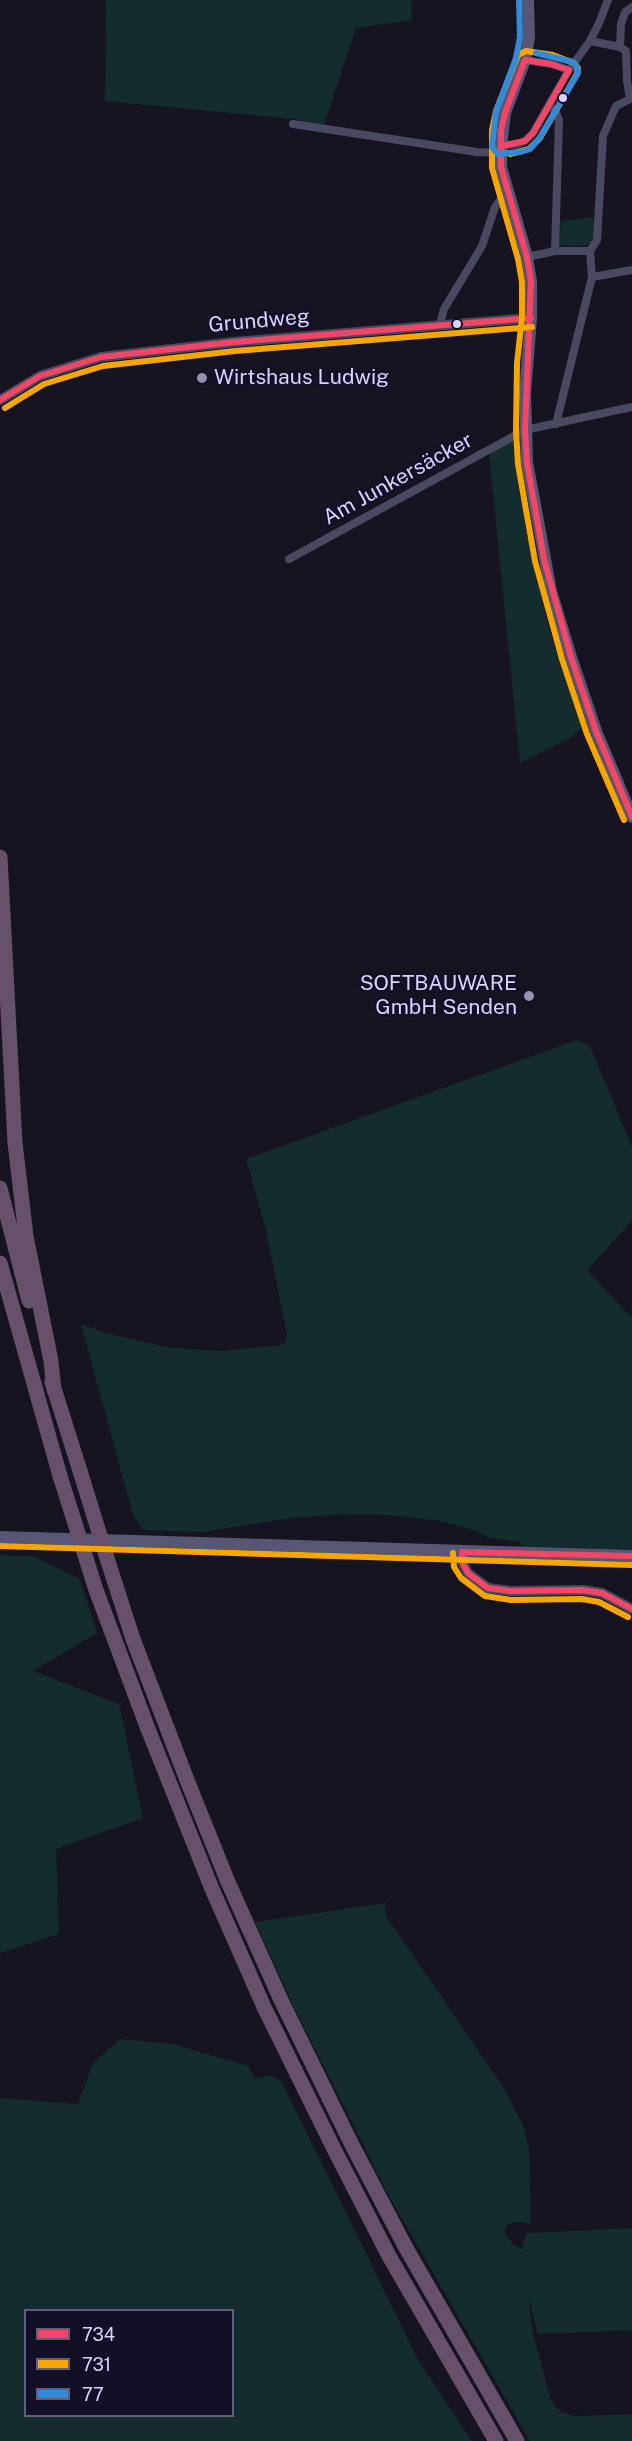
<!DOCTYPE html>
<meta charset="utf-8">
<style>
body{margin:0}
#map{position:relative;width:632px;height:2441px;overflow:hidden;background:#161421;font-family:"Public Sans",sans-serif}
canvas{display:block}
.legend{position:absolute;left:24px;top:2309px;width:210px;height:108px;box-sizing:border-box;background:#130f26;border:2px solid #625e7d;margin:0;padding:8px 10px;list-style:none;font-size:18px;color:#d9d4ff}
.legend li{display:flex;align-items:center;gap:12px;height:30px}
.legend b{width:30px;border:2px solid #625e7d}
</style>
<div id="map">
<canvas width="632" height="2441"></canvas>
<ul class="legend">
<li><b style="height:8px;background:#f34667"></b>734</li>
<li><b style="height:8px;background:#f7a600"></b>731</li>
<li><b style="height:8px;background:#338bd7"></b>77</li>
</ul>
</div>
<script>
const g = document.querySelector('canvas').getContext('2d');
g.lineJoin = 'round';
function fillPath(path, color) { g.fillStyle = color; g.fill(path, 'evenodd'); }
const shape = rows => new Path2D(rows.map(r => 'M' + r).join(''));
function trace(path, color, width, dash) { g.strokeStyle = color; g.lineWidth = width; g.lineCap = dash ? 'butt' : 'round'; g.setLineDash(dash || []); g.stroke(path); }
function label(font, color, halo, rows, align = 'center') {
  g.font = font + ' "Public Sans",sans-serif'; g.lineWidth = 5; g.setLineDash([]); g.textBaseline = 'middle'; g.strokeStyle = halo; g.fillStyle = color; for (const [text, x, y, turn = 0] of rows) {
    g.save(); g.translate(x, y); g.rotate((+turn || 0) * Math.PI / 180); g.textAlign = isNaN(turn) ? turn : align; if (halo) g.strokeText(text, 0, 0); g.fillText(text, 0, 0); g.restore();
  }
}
const green = shape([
 [106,0,411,0,412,20,356,28,324,125,293,119,105,101],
 [593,217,594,235,591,243,584,246,559,245,561,221],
 [510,442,514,442,517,462,520,463,525,525,550,632,583,726,572,737,520,763,489,453],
 [577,1040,590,1046,632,1147,632,1221,587,1270,632,1318,632,1556,528,1553,518,1540,512,1541,489,1538,477,1531,440,1521,390,1515,342,1514,292,1518,203,1532,143,1530,133,1515,81,1324,106,1333,166,1347,186,1349,221,1351,282,1345,286,1340,287,1334,266,1230,246,1159],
 [0,1555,33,1556,80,1579,97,1633,33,1671,119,1704,143,1818,56,1849,59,1934,0,1953],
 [385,1903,386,1916,502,2085,523,2125,529,2148,531,2223,513,2222,505,2227,505,2234,514,2245,522,2249,526,2233,632,2228,632,2330,538,2334,528,2296,533,2334,551,2401,561,2412,575,2416,632,2414,632,2441,530,2441,390,2198,293,2005,255,1922],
 [120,2039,173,2044,248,2066,254,2079,271,2075,282,2082,417,2358,472,2441,0,2441,0,2098,78,2104,93,2063],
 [26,2310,232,2310,232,2416,26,2416]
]);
const minor = shape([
 [590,41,620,47],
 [525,60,551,64,569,70],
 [630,99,627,81,626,51,620,47,621,24,625,12,632,7],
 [293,124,477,152,501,153],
 [501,146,517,144,525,141,533,133,569,70,590,41,599,23,608,0],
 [555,251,590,251],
 [527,257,555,251,559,120,555,110,550,106],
 [592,277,632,270],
 [440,324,444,309,482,246,495,207,507,192],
 [556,424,592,277,590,251,597,240,603,136,616,106,632,98],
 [289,559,525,430,632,407]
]);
const tertiary = shape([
 [0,400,40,376,101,357,234,342,531,318],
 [462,1552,463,1564,468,1573,488,1588,511,1591,583,1590,602,1593,632,1609]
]);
const secondary = shape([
 [528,0,529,38,525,60,505,113,501,146,501,167,527,257,531,281,531,318,525,394,527,462,551,591,571,657,596,731,632,817],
 [0,1537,632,1556]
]);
const motorway = shape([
 [0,857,15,1143,26,1236,51,1361,54,1390],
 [0,1188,29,1301],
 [0,1263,60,1476],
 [52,1382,80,1471],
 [106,1555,133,1639,187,1780,228,1882,281,2000,351,2143,406,2248,517,2441],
 [148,1729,212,1889,264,2007,334,2149,389,2256,496,2441]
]);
const motorwayBridge = shape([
 [80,1471,106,1555],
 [60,1476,96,1590,148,1729]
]);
const bus1 = shape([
 [525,60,551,64,569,70,533,133,525,141,501,146,501,131,505,113,525,60],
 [501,146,501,167,527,257,531,281,525,430,527,462,544,559,571,657,596,731,632,817],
 [0,400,40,376,101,357,234,342,531,318],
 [632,1556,462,1552,463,1564,468,1573,488,1588,511,1591,583,1590,602,1593,632,1609]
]);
const bus2 = shape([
 [510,154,529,149,540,138,577,74,578,68,574,63,553,55,526,51,518,55,496,111,492,130,492,168,518,259,522,282,522,318,517,363,516,431,518,464,535,561,562,659,587,734,624,820],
 [5,408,44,384,103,366,235,351,532,327],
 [0,1546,632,1565],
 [453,1553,454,1567,461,1578,485,1596,511,1600,582,1599,599,1602,628,1617]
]);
const bus3 = shape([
 [519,0,520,37,516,58,496,112,492,147,498,154,520,152,530,149,539,139,578,73,577,67,573,62,536,53]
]);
const markers = [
 [563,98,5,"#d9d4ff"],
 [457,324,5,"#d9d4ff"],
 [202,378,6,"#9591b1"],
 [529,996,6,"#9591b1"]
];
const streetNames = [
 ["Grundweg",259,321,-5],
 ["Am Junkersäcker",398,479,-29]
];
const poiNames = [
 ["Wirtshaus Ludwig",214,378],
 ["SOFTBAUWARE",517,984,"right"],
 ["GmbH Senden",517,1008,"right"]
];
fillPath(green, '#132c2d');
trace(minor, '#4a4962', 8);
trace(tertiary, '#4a4962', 10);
trace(secondary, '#575674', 12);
trace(motorway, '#67516a', 15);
trace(motorwayBridge, '#67516a', 15);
trace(bus1, '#f34667', 6);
trace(bus2, '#f7a600', 6);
trace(bus3, '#338bd7', 6);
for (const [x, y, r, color] of markers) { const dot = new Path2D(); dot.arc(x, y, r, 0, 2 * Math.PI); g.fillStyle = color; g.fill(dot); trace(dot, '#130f26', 2); }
label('21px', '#d9d4ff', '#130f26', streetNames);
label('21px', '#d9d4ff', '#130f26', poiNames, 'left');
</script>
